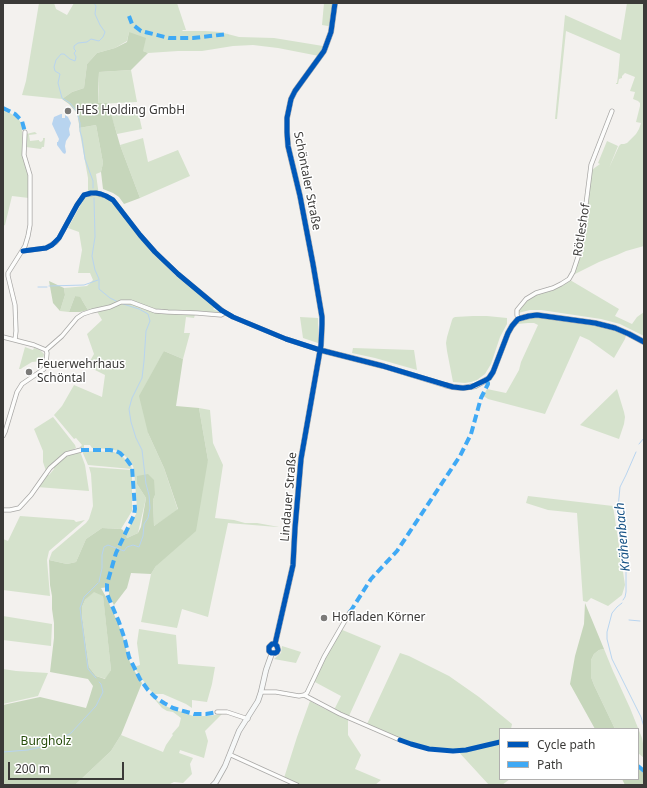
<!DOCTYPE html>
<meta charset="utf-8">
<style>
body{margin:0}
#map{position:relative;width:647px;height:788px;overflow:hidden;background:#f3f1ee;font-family:"Noto Sans",sans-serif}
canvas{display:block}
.frame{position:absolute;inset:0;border:4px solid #3b3a38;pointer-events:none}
.legend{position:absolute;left:499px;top:728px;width:140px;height:52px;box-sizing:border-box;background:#fff;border:1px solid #b1b0af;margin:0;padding:5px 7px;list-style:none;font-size:12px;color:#3b3a38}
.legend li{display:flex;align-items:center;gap:8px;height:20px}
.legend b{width:20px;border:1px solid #b1b0af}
.scale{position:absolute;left:8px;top:762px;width:116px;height:18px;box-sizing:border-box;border:2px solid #3b3a38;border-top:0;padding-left:5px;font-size:12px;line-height:14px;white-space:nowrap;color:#3b3a38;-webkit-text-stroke:3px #fff;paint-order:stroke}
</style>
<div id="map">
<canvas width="647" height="788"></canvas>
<div class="frame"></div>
<ul class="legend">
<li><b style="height:5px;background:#0057b8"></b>Cycle path</li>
<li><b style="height:5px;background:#3fa9f5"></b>Path</li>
</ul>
<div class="scale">200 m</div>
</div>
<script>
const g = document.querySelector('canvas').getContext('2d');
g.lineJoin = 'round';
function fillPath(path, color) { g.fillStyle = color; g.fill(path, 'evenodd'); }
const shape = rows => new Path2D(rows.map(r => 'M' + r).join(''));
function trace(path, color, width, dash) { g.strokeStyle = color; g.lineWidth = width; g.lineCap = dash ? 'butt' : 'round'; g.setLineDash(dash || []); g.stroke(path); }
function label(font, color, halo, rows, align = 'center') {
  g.font = font + ' "Noto Sans",sans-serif'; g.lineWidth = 3; g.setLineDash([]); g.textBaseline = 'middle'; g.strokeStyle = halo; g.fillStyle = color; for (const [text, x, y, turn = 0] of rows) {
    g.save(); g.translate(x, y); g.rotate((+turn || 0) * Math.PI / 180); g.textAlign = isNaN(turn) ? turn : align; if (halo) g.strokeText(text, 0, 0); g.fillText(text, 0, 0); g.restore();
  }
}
const green = shape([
 [39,3,54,3,56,9,67,15,74,3,177,3,186,30,182,30,183,31,205,31,220,32,239,37,274,38,323,46,319,56,278,48,253,45,233,46,202,51,178,51,148,53,143,51,129,32,127,41,115,48,97,53,87,64,84,88,72,92,62,99,22,95,26,81],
 [324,3,333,3,330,25,328,26,322,25],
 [627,3,644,3,644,246,626,251,617,255,599,262,573,275,576,271,575,271,579,260,583,238,587,207,591,172,593,169,600,164,598,163,607,141,618,146,609,168,619,146,621,144,624,144,627,143,636,134,639,129,641,123,636,122,640,106,640,103,638,101,633,99,635,92,630,91,635,77,625,73,622,76,622,78,619,79,618,84,616,84,616,83,617,83,618,76,620,54,566,31,557,119,555,119,565,15,621,40],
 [131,70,137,102,98,104,99,72],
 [3,109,15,116,20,121,22,126,23,154,28,175,29,198,12,196,5,225,3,226],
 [138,111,142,129,117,134,111,115],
 [96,125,103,163,101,172,96,174,99,196,105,198,112,202,138,236,154,254,176,276,215,307,213,309,220,312,219,313,196,311,194,318,186,317,184,333,190,333,183,359,164,351,148,433,164,468,178,510,154,526,153,500,155,495,137,484,146,498,138,533,127,538,125,535,136,514,137,508,134,469,132,464,127,458,121,452,111,449,92,448,90,445,84,445,84,448,80,447,82,445,76,438,74,439,54,415,62,406,74,385,102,397,105,375,95,370,86,368,94,354,87,334,102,320,95,308,88,310,82,300,75,296,69,312,60,311,65,295,64,288,87,286,93,280,90,273,78,273,82,250,79,232,68,228,88,191,88,178,79,128],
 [35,132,37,134,29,135,30,141,39,140,39,141,41,142,43,140,43,138,45,138,44,147,42,147,41,149,26,147,26,134],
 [143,138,148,162,178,150,190,176,140,198,120,145],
 [570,280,619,309,615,316,632,324,637,317,644,312,644,336,620,324,601,319,541,310,530,310,518,313,518,311,527,299],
 [473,316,487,316,507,318,507,324,500,337,491,364,485,374,477,380,471,382,465,383,453,382,447,351,446,343,447,337,452,320,453,318,455,317],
 [300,317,318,318,318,343,303,338],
 [533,317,605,326,626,335,625,339,614,358,589,340,580,336,545,414,488,399,485,397,483,396,487,389,506,393,519,370,521,362,538,325,534,323,528,323,517,324,514,327,517,323,520,320],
 [25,347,33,350,34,348,40,350,44,354,43,359,42,361,32,362,22,368,21,369,19,369],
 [353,348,414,350,417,370,375,358,352,353],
 [617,389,624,412,625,417,624,424,619,439,580,425],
 [199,408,210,410,213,443,223,465,215,518,234,520,245,523,257,523,279,527,277,527,228,523,208,617,182,609,177,628,141,622,151,574,156,566,208,460],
 [53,417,75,445,76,448,66,453,53,463,46,471,43,462,43,451,34,429],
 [80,451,85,465,89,491,37,487,47,474,49,475,54,469,54,465,67,455],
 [82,451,114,452,121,455,127,461,131,466,132,469,88,465],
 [89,467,132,470,132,511,121,529,102,528,86,539,76,562,67,564,49,560,52,552,86,523,89,519,93,506,91,474],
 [528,496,613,506,625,585,622,595,608,606,591,598,587,602,583,601,577,513,548,510,526,503],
 [20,516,74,520,76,522,85,520,49,551,47,560,50,596,3,590,3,539,8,541],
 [94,591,103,595,111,670,106,679,96,676,89,667,82,615,82,607,85,600],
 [3,616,52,624,51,646,3,640],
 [139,629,176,635,178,664,215,667,212,684,207,702,192,700,192,708,186,704,163,694,154,694,149,689,134,667,140,665,137,643],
 [340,629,381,646,349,716,334,710,341,696,313,681],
 [282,646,301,652,296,663,274,659,281,653],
 [604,649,613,671,630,708,642,738,644,749,644,758,638,753,638,729,615,729,594,685,591,677,591,660,594,654,599,650],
 [400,653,409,656,449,676,479,697,512,724,511,729,500,729,500,779,510,779,502,785,489,785,456,749,447,749,428,747,411,743,367,724],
 [3,669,16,671,48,673,38,696,3,704],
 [151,695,159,702,165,706,193,716,207,716,222,714,205,731,208,741,204,758,180,750,179,753,193,758,190,764,192,774,183,783,174,782,168,785,75,785,111,751,121,735,163,752,166,745,173,735,172,734,179,726,181,718,173,712,167,711,162,708],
 [310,701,325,709,348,719,348,735,361,755,355,769,381,780,375,785,300,785,284,778,297,737]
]);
const forest = shape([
 [129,32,146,38,143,51,148,53,131,70,99,72,98,91,98,103,108,103,120,145,140,198,124,204,119,197,113,193,103,189,101,172,103,163,96,125,79,128,79,124,77,113,69,104,62,99,72,92,84,88,87,64,97,53,115,48,127,42],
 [49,281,64,288,65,295,60,311,53,303],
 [75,296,80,297,82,300,88,310,80,312,69,312],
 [164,351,183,359,176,406,199,408,208,460,196,531,156,566,151,574,131,573,127,588,114,605,109,596,109,587,101,588,106,597,118,623,123,637,128,657,132,667,142,683,121,735,111,751,75,785,3,785,3,705,40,697,86,708,89,699,93,686,88,679,50,672,54,638,54,623,52,609,52,596,50,585,49,560,67,564,76,562,86,539,102,528,121,529,123,530,127,538,138,533,141,527,146,498,137,484,137,476,148,474,154,480,155,495,153,500,154,526,178,509,164,468,148,433,139,396],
 [94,592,103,596,111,670,105,679,96,676,89,667,82,615,82,607,85,600],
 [585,603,604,649,599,650,594,654,591,660,591,677,594,685,615,729,595,729,570,684,575,656,584,624],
 [638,769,644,773,644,785,625,785,622,779,638,779]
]);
const water = shape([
 [61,114,62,114,62,118,65,118,65,115,68,117,71,123,69,129,70,135,66,141,65,146,66,152,65,154,63,153,57,145,57,142,58,142,59,139,52,124,54,117]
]);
const stream = shape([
 [93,188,93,181,85,159,82,138,80,131,80,123,77,112,70,103,62,98,58,83,60,74,55,71,54,67,56,60,61,54,64,54,70,59,75,61,76,57,74,53,76,51,74,49,74,46,78,43,87,42,91,39,99,41,103,37,105,32,100,25,95,14,96,6,94,3],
 [94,198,95,237,92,256,95,270,99,279,99,289,110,298,118,302],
 [49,286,84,285,98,280],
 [38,287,47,287],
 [639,444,644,438],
 [99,582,102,568,102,555,104,547,108,545,124,551,127,547,133,545,139,547,143,536,144,524,148,518,150,508,149,495,146,484,142,450,136,438,131,422,129,409,132,398,142,378,144,361,146,331,150,321,148,314,139,309,123,304],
 [623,600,625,597,626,592,626,554,621,539,618,508,620,487,626,475,636,452],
 [622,603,617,607,612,613,607,632,607,639,612,659,641,717,644,727],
 [629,620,640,621],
 [96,678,88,669,80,608,84,597,98,583],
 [3,752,28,750,50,745,71,733,96,706,103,692,101,684,99,682]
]);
const street = shape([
 [23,251,46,248,56,242,59,238,77,205,84,195,96,193,106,196,113,200,140,235,155,252,178,274,224,312,233,317,286,339,320,350],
 [518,319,517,315,517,310,526,299,536,293,553,288,561,284,569,279,573,272,580,251,591,165,612,111],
 [3,337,34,345,46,350],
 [15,340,16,331,15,305,8,276,8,273,25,246,28,236,30,225,30,175,24,155,25,132],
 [46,350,62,336,77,318,83,314,92,311,110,307,121,302,131,302,155,311,168,312,197,313,221,315,223,314,224,313],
 [3,436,5,432,17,392,22,384,44,369,46,363,47,353,46,350],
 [3,510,10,510,19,508,31,495,50,468,66,454,81,450],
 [261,692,276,692,299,696,304,695,340,714,400,740],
 [304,695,307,693,324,657,350,612],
 [217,712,227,712,248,719],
 [231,755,297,785]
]);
const secondary = shape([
 [320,350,383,366,445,385,453,387,463,388,475,386,486,380,489,378,493,372,508,333,512,326,518,319,529,316,537,315,595,323,615,328,629,334,644,342],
 [275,644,272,644,269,647,269,651,271,653,275,653,277,652,278,650,277,646,275,644,293,565,295,528,301,459,321,345,322,324,322,317,313,264,300,196,288,146,287,132,287,118,291,99,295,91,324,51,331,32,335,3],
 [213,785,216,782,225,766,239,731,258,701,261,692,266,670,272,653]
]);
const quiet = shape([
 [129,16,132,24,141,31,169,38,193,38,228,34],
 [3,108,15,114,22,121,25,132],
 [81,450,110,450,116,451,120,453,127,460,132,467,135,509,134,515,116,553,107,584,107,594,119,622,125,640,129,657,140,679,148,690,155,697,164,703,173,708,194,714,206,714,217,712],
 [350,612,371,579,397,551,460,456,471,434,481,398,488,384,488,383,486,380],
 [638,766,644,771]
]);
const cycleway = shape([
 [23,251,46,248,52,245,59,238,77,205,84,195,91,193,96,193,101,194,106,196,113,200,140,235,155,252,178,274,221,310,233,317,286,339,320,350,383,366,453,387,463,388,471,387,486,380,489,378,493,372,508,333,512,326,518,319,529,316,537,315,595,323,615,328,629,334,644,342],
 [275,644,272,644,269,647,269,651,271,653,275,653,277,652,278,650,277,646,275,644,293,565,295,528,301,459,321,345,322,324,322,317,313,264,300,196,288,146,287,132,287,118,291,99,295,91,324,51,331,32,335,3],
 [400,740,411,744,429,749,453,751,466,750,500,742]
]);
const markers = [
 [68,111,4,"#7b7a78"],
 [29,372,4,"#7b7a78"],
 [324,618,4,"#7b7a78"]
];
const poiNames = [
 ["HES Holding GmbH",76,111],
 ["Feuerwehrhaus",37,365],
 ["Schöntal",37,379],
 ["Hofladen Körner",332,618]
];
const streetNames = [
 ["Schöntaler Straße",307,181,79],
 ["Rötleshof",582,230,-81],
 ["Lindauer Straße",289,497,-85]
];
const parkNames = [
 ["Burgholz",46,742]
];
const waterNames = [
 ["Krähenbach",623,537,-95]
];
fillPath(green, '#d5e2cc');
fillPath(forest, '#c6d6bb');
fillPath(water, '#b8d4ef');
trace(stream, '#b8d4ef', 1);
trace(street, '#a9a8a6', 5);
trace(secondary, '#a9a8a6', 6);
trace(street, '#fdfdfc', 3.5);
trace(secondary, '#f6f8f8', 4.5);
trace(quiet, '#3fa9f5', 4, [8, 4]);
trace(cycleway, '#0057b8', 5);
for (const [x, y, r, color] of markers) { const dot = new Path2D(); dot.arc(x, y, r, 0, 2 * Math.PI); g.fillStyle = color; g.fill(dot); trace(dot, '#fff', 1.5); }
label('12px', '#3b3a38', '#fff', poiNames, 'left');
label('12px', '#3b3a38', '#fff', streetNames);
label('12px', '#274d0b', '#fff', parkNames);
label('italic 13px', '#195486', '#fff', waterNames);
</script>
